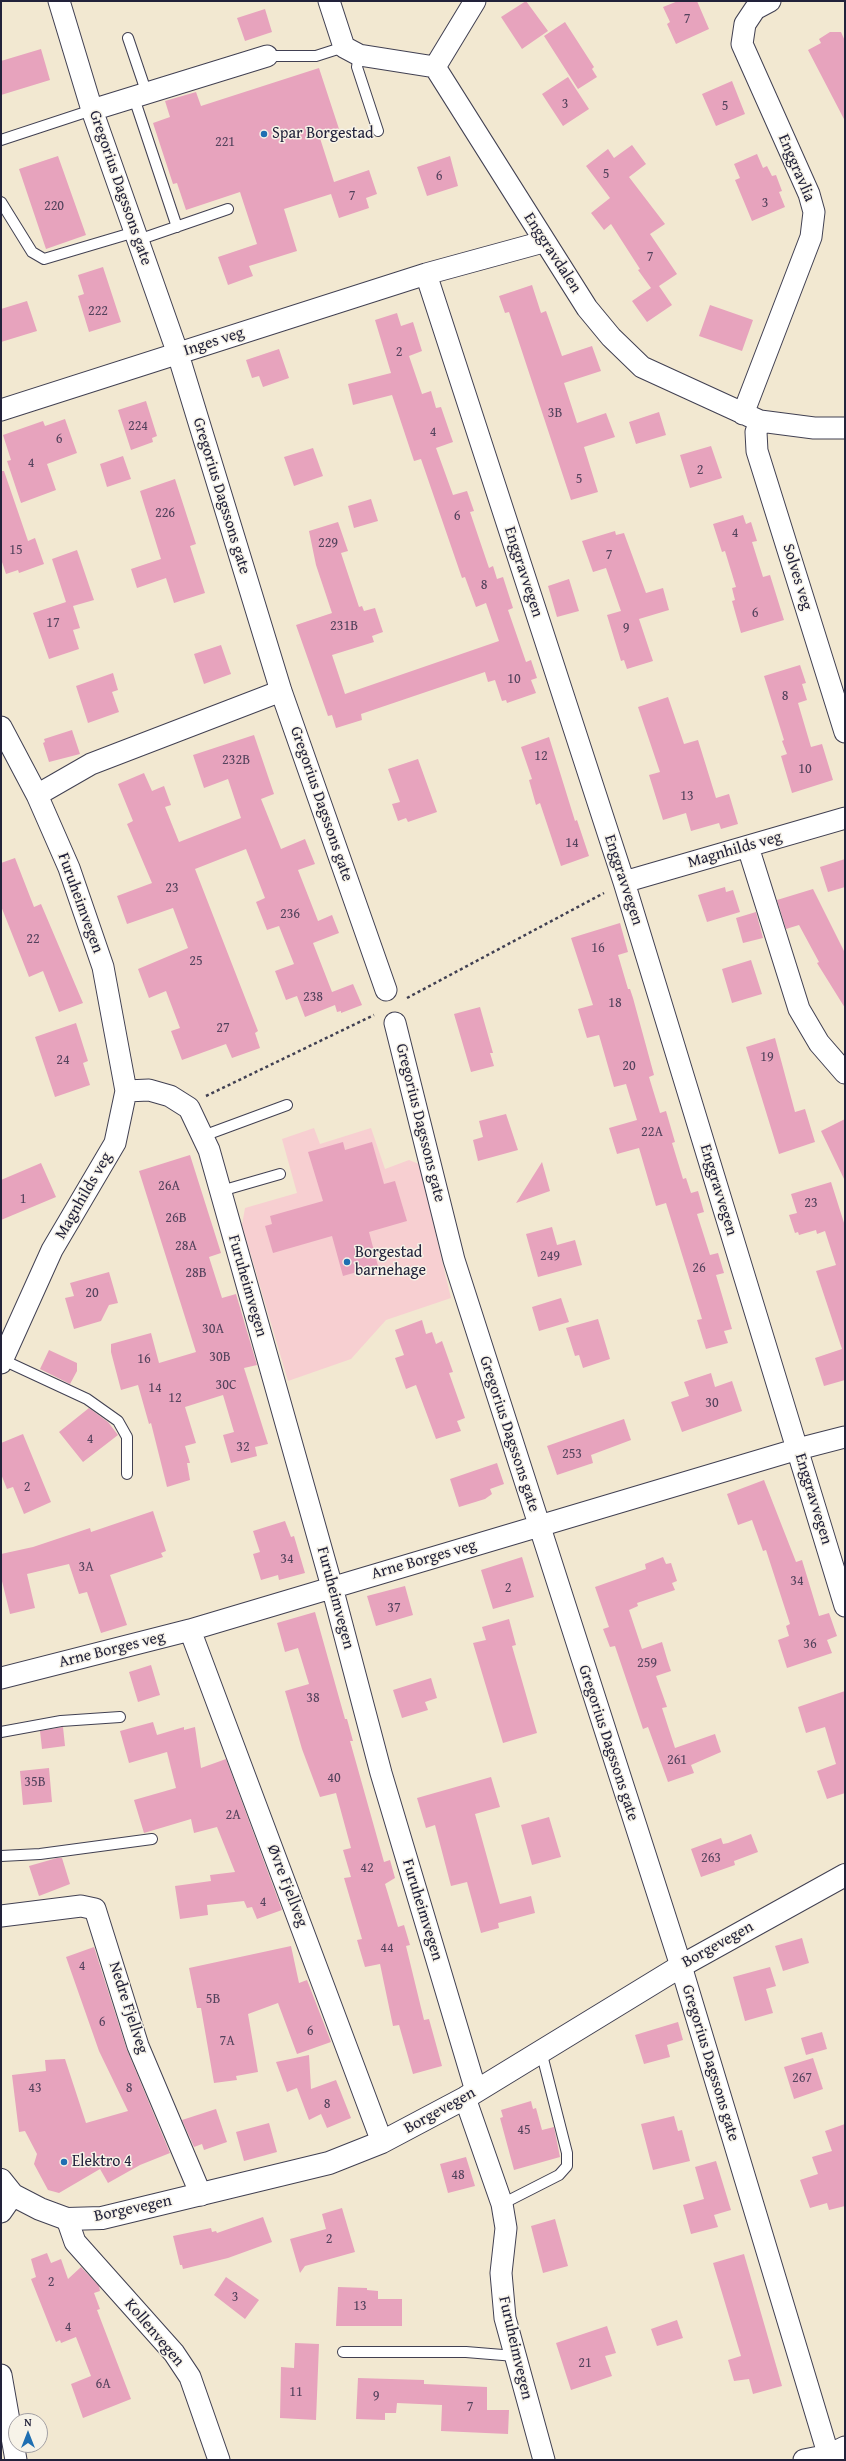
<!DOCTYPE html>
<meta charset="utf-8">
<style>
body{margin:0}
#map{position:relative;width:846px;height:2461px;overflow:hidden;background:#f2e8d1;font-family:"Gentium Book Plus",serif}
canvas{display:block}
.frame{position:absolute;inset:0;border:2px solid #22223b;pointer-events:none}
.north{position:absolute;left:8px;top:2413px;width:40px;height:40px;box-sizing:border-box;background:#f7f3e8;border:1px solid #a29fa3;border-radius:50%;rotate:0deg;font-size:11px;font-weight:700;line-height:16px;text-align:center;color:#22223b}
.north::after{content:'';display:block;margin:auto;width:14px;height:18px;background:#1f6fb2;clip-path:polygon(50% 0,100% 100%,50% 72%,0 100%)}
</style>
<div id="map">
<canvas width="846" height="2461"></canvas>
<div class="frame"></div>
<div class="north">N</div>
</div>
<script>
const g = document.querySelector('canvas').getContext('2d');
g.lineJoin = 'round';
function fillPath(path, color) { g.fillStyle = color; g.fill(path, 'evenodd'); }
const shape = rows => new Path2D(rows.map(r => 'M' + r).join(''));
function trace(path, color, width, dash) { g.strokeStyle = color; g.lineWidth = width; g.lineCap = dash ? 'butt' : 'round'; g.setLineDash(dash || []); g.stroke(path); }
function label(font, color, halo, rows, align = 'center') {
  g.font = font + ' "Gentium Book Plus",serif'; g.lineWidth = 3; g.setLineDash([]); g.textBaseline = 'middle'; g.strokeStyle = halo; g.fillStyle = color; for (const [text, x, y, turn = 0] of rows) {
    g.save(); g.translate(x, y); g.rotate((+turn || 0) * Math.PI / 180); g.textAlign = isNaN(turn) ? turn : align; if (halo) g.strokeText(text, 0, 0); g.fillText(text, 0, 0); g.restore();
  }
}
const built = shape([
 [314,1128,320,1144,371,1128,385,1169,409,1160,419,1164,451,1298,386,1320,351,1359,288,1381,242,1225,245,1208,297,1193,282,1139]
]);
const building = shape([
 [526,1,548,31,522,49,501,17],
 [678,1,697,1,709,29,676,44,667,24,670,22,663,7],
 [265,9,272,32,245,41,237,18],
 [565,22,594,67,592,69,597,77,578,89,544,36],
 [830,32,841,32,845,41,845,121,808,50,821,43,819,39],
 [41,49,50,80,1,95,1,61],
 [319,68,339,129,319,135,334,182,369,170,377,194,366,198,369,208,339,218,331,194,284,209,297,251,249,266,253,276,228,285,218,257,257,244,240,192,186,210,177,183,173,184,153,123,170,117,165,101,196,92,201,106],
 [568,77,589,109,563,126,542,94],
 [732,81,745,114,716,126,702,94],
 [632,145,646,164,629,177,665,224,650,234,677,274,659,286,672,305,647,322,632,301,651,288,638,270,640,269,611,224,604,230,591,213,610,198,586,166,608,149,614,158],
 [757,154,763,168,767,166,772,176,776,175,782,191,779,192,785,207,752,221,735,180,740,178,734,164],
 [58,156,86,235,46,249,19,169],
 [450,156,458,186,427,196,417,167],
 [103,267,121,322,89,332,78,296,84,294,78,275],
 [532,285,541,313,546,311,562,356,592,346,601,371,564,383,577,423,606,413,615,437,584,447,598,492,571,500,509,312,505,313,499,296],
 [27,301,37,331,1,342,1,309],
 [710,305,753,320,742,351,699,336],
 [397,313,401,326,413,322,422,351,409,356,422,394,431,391,436,408,441,407,453,442,436,448,453,495,467,491,474,511,470,512,489,568,493,566,497,579,503,577,513,608,508,610,526,662,531,660,537,678,531,680,536,693,507,703,506,700,502,701,495,680,488,682,485,672,361,714,362,720,336,728,332,715,328,716,296,625,332,613,316,565,309,531,338,522,348,551,341,553,359,607,362,606,364,611,375,608,383,632,372,636,374,642,332,655,345,694,499,641,486,603,476,607,465,577,462,578,421,459,414,461,392,395,353,405,348,384,391,373,375,320],
 [279,349,289,378,263,387,259,376,252,378,246,360],
 [146,401,157,436,152,438,153,442,131,450,118,410],
 [659,412,666,435,636,444,629,422],
 [65,419,77,453,47,464,56,490,21,503,7,461,11,460,3,435,43,421,45,426],
 [711,446,722,478,690,488,680,455],
 [313,448,323,476,294,486,284,457],
 [123,456,131,479,107,487,100,464],
 [1,471,4,471,28,541,35,538,44,564,19,573,18,570,6,574,1,559],
 [175,479,196,544,190,546,205,593,174,603,166,578,137,588,131,569,161,559,140,491],
 [371,499,378,521,354,528,348,506],
 [743,515,746,524,751,522,757,541,752,542,763,577,770,575,784,620,741,633,732,601,735,600,732,588,736,587,725,551,722,552,713,524],
 [615,531,616,535,624,533,646,593,663,588,669,610,639,619,653,661,627,669,624,660,621,661,607,615,621,611,606,568,593,572,582,541],
 [77,550,94,600,73,606,80,628,73,630,79,649,49,659,33,613,66,602,52,559],
 [569,579,579,611,557,617,548,586],
 [221,645,231,674,204,684,194,654],
 [800,665,806,683,802,684,807,700,798,703,811,747,822,744,833,780,792,793,781,756,787,754,782,741,784,740,764,676],
 [113,673,118,690,112,692,119,712,88,723,76,686],
 [668,697,684,744,698,740,716,798,729,794,738,824,721,829,719,823,691,831,686,813,663,820,649,775,660,772,638,707],
 [72,730,80,754,49,762,43,743,45,742,44,739],
 [254,735,274,794,261,799,281,849,305,839,315,864,298,870,318,921,332,915,339,933,313,943,332,992,353,984,362,1005,341,1013,341,1011,337,1012,335,1005,305,1017,297,996,286,1000,275,971,294,964,279,926,267,930,256,902,265,898,246,849,195,869,258,1031,255,1033,260,1048,232,1058,226,1044,182,1060,171,1031,180,1028,166,991,149,998,138,969,188,948,173,908,127,924,117,896,152,883,127,824,133,821,118,784,144,773,152,791,164,786,171,805,165,807,179,842,241,818,228,779,204,788,193,755],
 [549,737,575,821,577,820,589,856,561,866,540,803,536,805,529,780,532,779,521,747],
 [418,759,437,812,408,822,406,818,398,821,392,804,400,802,388,769],
 [15,858,34,907,41,904,83,1003,59,1012,43,971,29,977,1,906,1,863],
 [845,859,845,887,828,892,820,867],
 [725,887,726,892,733,890,740,912,707,922,698,895],
 [813,889,845,953,845,1008,817,963,819,962,799,925,786,929,777,900],
 [756,912,763,938,743,943,736,918],
 [620,923,628,952,618,955,628,989,630,989,633,998,654,1075,649,1077,660,1113,666,1111,675,1142,672,1143,683,1179,686,1178,691,1193,698,1191,704,1212,697,1214,710,1255,718,1253,724,1273,716,1275,732,1329,724,1331,728,1343,706,1349,697,1320,702,1319,666,1203,656,1206,639,1148,617,1154,609,1128,637,1120,626,1084,614,1087,599,1035,587,1038,578,1009,593,1005,571,938],
 [751,960,762,994,732,1003,722,969],
 [480,1007,493,1053,490,1053,494,1066,471,1072,454,1014],
 [76,1023,88,1061,83,1063,90,1085,55,1097,35,1037],
 [775,1038,795,1112,805,1109,815,1142,779,1154,746,1047],
 [506,1114,518,1150,478,1161,473,1140,483,1137,479,1121],
 [845,1119,845,1181,821,1131],
 [343,1142,345,1150,372,1142,384,1184,395,1181,407,1221,369,1232,378,1266,343,1276,332,1236,273,1253,265,1226,272,1224,270,1216,323,1201,308,1152],
 [190,1155,221,1253,209,1257,222,1298,236,1294,257,1365,244,1368,268,1444,255,1447,257,1456,231,1463,223,1435,234,1432,223,1395,185,1407,196,1443,185,1446,190,1463,187,1463,190,1480,167,1487,151,1423,149,1424,138,1385,121,1390,111,1352,111,1344,151,1333,159,1363,196,1352,139,1171],
 [542,1162,550,1191,516,1203],
 [41,1163,56,1197,1,1220,1,1180],
 [831,1182,845,1226,845,1380,824,1386,815,1358,842,1349,816,1271,836,1265,825,1231,817,1234,816,1230,799,1235,798,1232,795,1233,789,1215,797,1213,791,1194],
 [552,1227,557,1245,575,1240,582,1265,538,1277,526,1234],
 [109,1272,118,1303,109,1305,101,1321,74,1329,65,1298,74,1296,70,1283],
 [561,1298,569,1322,539,1331,532,1307],
 [598,1319,610,1359,583,1368,579,1355,575,1356,566,1328],
 [422,1320,426,1334,432,1332,436,1344,442,1341,453,1372,449,1373,465,1418,457,1421,461,1431,436,1439,416,1385,406,1389,395,1358,404,1355,395,1330],
 [49,1350,77,1363,77,1371,70,1384,40,1369],
 [711,1373,715,1387,732,1381,742,1411,682,1432,671,1402,689,1396,684,1382],
 [89,1408,108,1422,118,1435,83,1462,59,1432],
 [624,1419,631,1440,591,1455,593,1463,557,1475,547,1446],
 [23,1434,51,1502,24,1514,13,1487,7,1489,1,1474,1,1443],
 [497,1463,504,1484,490,1489,492,1494,485,1499,459,1507,450,1479],
 [764,1480,796,1562,802,1560,819,1616,829,1613,837,1636,827,1640,832,1653,787,1668,778,1640,789,1636,786,1626,790,1624,766,1550,763,1551,752,1520,738,1525,727,1494],
 [153,1511,166,1551,161,1553,163,1557,110,1575,127,1625,101,1633,87,1592,79,1594,69,1564,27,1574,35,1608,10,1614,1,1577,1,1554,33,1547,90,1528,91,1532],
 [285,1521,291,1537,294,1536,305,1573,279,1580,278,1575,261,1580,253,1554,260,1552,253,1531],
 [522,1557,534,1597,493,1609,481,1570],
 [663,1557,666,1564,671,1563,677,1581,672,1583,675,1590,637,1603,638,1606,629,1610,642,1649,662,1642,667,1659,671,1671,656,1676,667,1707,662,1708,675,1748,715,1734,721,1752,691,1765,694,1773,668,1782,648,1727,643,1729,615,1646,610,1647,603,1629,609,1627,595,1587,646,1569,645,1564],
 [405,1586,413,1615,376,1626,367,1596],
 [315,1612,345,1719,347,1719,353,1741,350,1741,384,1862,390,1860,395,1878,385,1884,398,1927,404,1925,410,1945,406,1946,424,2020,429,2019,442,2066,413,2074,399,2025,393,2026,380,1964,365,1967,357,1940,362,1939,344,1878,351,1877,343,1850,351,1848,336,1793,320,1797,302,1749,285,1691,309,1684,298,1648,285,1652,277,1623],
 [509,1619,516,1645,512,1646,537,1733,503,1743,473,1643,486,1640,482,1627],
 [151,1665,160,1695,138,1702,129,1672],
 [431,1678,437,1698,425,1702,428,1710,402,1718,393,1690],
 [845,1691,845,1793,827,1799,817,1771,836,1764,825,1727,806,1733,798,1707],
 [153,1722,157,1735,184,1727,184,1730,195,1727,201,1768,226,1759,282,1910,257,1919,252,1907,247,1908,244,1901,207,1905,208,1915,180,1919,175,1886,211,1881,210,1875,235,1872,217,1827,194,1833,191,1819,144,1833,134,1800,176,1788,167,1752,129,1763,120,1731],
 [63,1727,65,1746,42,1749,40,1731],
 [49,1768,52,1802,23,1805,20,1771],
 [491,1777,500,1807,475,1814,500,1904,531,1896,535,1913,498,1923,499,1928,481,1933,467,1882,451,1886,435,1825,426,1828,417,1798],
 [549,1817,561,1857,532,1865,521,1825],
 [751,1834,758,1852,734,1861,735,1865,701,1877,691,1849,721,1838,723,1844,728,1843],
 [57,1858,62,1858,70,1884,39,1896,29,1866],
 [802,1938,809,1963,783,1971,775,1946],
 [291,1946,299,1983,307,1980,331,2042,297,2054,278,2003,248,2014,258,2072,236,2076,237,2080,214,2083,201,2008,197,2008,189,1968],
 [94,1947,127,2050,170,2153,140,2165,108,2183,100,2169,59,2193,48,2190,34,2164,37,2154,25,2131,19,2132,12,2075,46,2071,45,2060,65,2059,86,2123,128,2111,99,2051,66,1957],
 [770,1967,776,1986,766,1989,773,2013,745,2021,733,1977],
 [678,2022,683,2040,667,2045,670,2057,644,2064,635,2035],
 [822,2032,827,2049,806,2055,801,2038],
 [309,2055,311,2089,336,2080,351,2118,327,2128,321,2114,309,2120,297,2088,287,2092,276,2062],
 [813,2058,823,2089,794,2099,784,2067],
 [531,2101,533,2109,536,2108,542,2130,554,2127,560,2157,514,2170,500,2118,503,2117,501,2110],
 [216,2109,227,2142,204,2150,202,2144,194,2147,182,2120],
 [674,2116,678,2131,682,2130,690,2161,653,2170,641,2124],
 [269,2123,277,2152,244,2161,236,2132],
 [845,2124,845,2206,829,2210,827,2203,810,2208,800,2180,818,2174,812,2157,832,2151,825,2131],
 [466,2157,475,2186,448,2193,440,2164],
 [716,2161,731,2210,714,2215,718,2227,691,2234,683,2205,704,2199,695,2167],
 [342,2208,355,2252,305,2266,300,2273,290,2239,326,2229,322,2214],
 [263,2217,272,2242,228,2258,183,2269,182,2265,180,2265,173,2236,211,2228,212,2232,216,2231,217,2233],
 [555,2219,568,2266,543,2273,531,2226],
 [47,2253,51,2263,61,2259,68,2279,81,2267,99,2286,100,2291,94,2293,100,2309,97,2310,131,2399,83,2418,71,2384,91,2376,76,2337,61,2343,60,2340,56,2342,31,2279,36,2277,31,2259],
 [744,2254,782,2386,753,2394,749,2379,734,2381,728,2360,741,2356,713,2263],
 [226,2277,259,2300,245,2319,214,2295],
 [338,2287,367,2288,367,2290,378,2291,378,2299,402,2299,402,2326,336,2326],
 [677,2320,683,2338,657,2346,651,2329],
 [607,2326,616,2353,605,2356,612,2376,571,2390,556,2343],
 [295,2343,319,2344,316,2420,280,2418,281,2367,294,2368],
 [358,2378,424,2380,424,2384,487,2387,487,2410,509,2410,508,2434,441,2431,442,2405,397,2403,396,2413,385,2413,385,2420,356,2419]
]);
const path = shape([
 [407,998,604,893],
 [206,1096,374,1015]
]);
const service = shape([
 [128,38,147,94],
 [359,55,357,67,378,131],
 [267,56,316,56,344,47],
 [134,98,177,227],
 [1,140,92,110],
 [1,202,32,252,44,259,135,232],
 [138,240,228,209],
 [203,1136,287,1105],
 [221,1191,280,1174],
 [3,1360,87,1399,118,1421,127,1437,127,1474],
 [1,1732,61,1721,120,1717],
 [1,1856,40,1854,152,1839],
 [502,2204,559,2175,567,2166,567,2153,541,2051],
 [343,2352,466,2352,515,2356]
]);
const minor = shape([
 [59,1,92,110,178,354,281,691,386,990],
 [329,1,344,47,359,55,435,67,587,308,611,337,642,367,760,421,814,428,845,428],
 [435,67,475,1],
 [92,110,267,56],
 [543,242,426,274,624,882,845,1606],
 [1,410,426,274],
 [743,414,811,237,814,212,809,194,742,44,745,24,755,9,770,1],
 [760,421,756,432,757,451,845,732],
 [1,727,37,795,69,868,103,967,126,1091],
 [37,795,91,764,281,691],
 [748,847,799,1009,819,1043,845,1073],
 [624,882,845,818],
 [395,1023,454,1260,681,1966,830,2460],
 [1,1363,52,1250,115,1143,126,1091,149,1090,170,1096,189,1108,209,1150,332,1587,381,1773,476,2091],
 [190,1630,382,2142],
 [1,1678,190,1630,798,1449,845,1437],
 [1,1916,81,1906,95,1909,138,2046,201,2195],
 [465,2098,502,2204,506,2228,501,2273,505,2318,544,2460],
 [1,2212,13,2195],
 [67,2219,75,2242,174,2353,190,2377,219,2460],
 [1,2375,16,2460],
 [804,2460,829,2455,845,2447]
]);
const tertiary = shape([
 [1,2180,13,2195,40,2209,67,2219,102,2218,329,2163,382,2142,465,2098,681,1966,845,1875]
]);
const markers = [
 [264,134,4,"#1f6fb2"],
 [347,1262,4,"#1f6fb2"],
 [64,2162,4,"#1f6fb2"]
];
const numberNames = [
 ["7",687,19],
 ["3",565,104],
 ["5",725,106],
 ["221",225,142],
 ["5",606,174],
 ["6",439,176],
 ["7",352,196],
 ["3",765,203],
 ["220",54,206],
 ["7",650,257],
 ["222",98,311],
 ["2",399,352],
 ["3B",555,413],
 ["224",138,426],
 ["4",433,432],
 ["6",59,439],
 ["4",31,463],
 ["2",700,470],
 ["5",579,479],
 ["226",165,513],
 ["6",457,516],
 ["4",735,533],
 ["229",328,543],
 ["15",16,550],
 ["7",609,555],
 ["8",484,585],
 ["6",755,613],
 ["17",53,623],
 ["231B",344,626],
 ["9",626,628],
 ["10",514,679],
 ["8",785,696],
 ["12",541,756],
 ["232B",236,760],
 ["10",805,769],
 ["13",687,796],
 ["14",572,843],
 ["23",172,888],
 ["236",290,914],
 ["22",33,939],
 ["16",598,948],
 ["25",196,961],
 ["238",313,997],
 ["18",615,1003],
 ["27",223,1028],
 ["19",767,1057],
 ["24",63,1060],
 ["20",629,1066],
 ["22A",652,1132],
 ["26A",169,1186],
 ["1",23,1199],
 ["23",811,1203],
 ["26B",176,1218],
 ["28A",186,1246],
 ["249",550,1256],
 ["26",699,1268],
 ["28B",196,1273],
 ["20",92,1293],
 ["30A",213,1329],
 ["30B",220,1357],
 ["16",144,1359],
 ["30C",226,1385],
 ["14",155,1388],
 ["12",175,1398],
 ["30",712,1403],
 ["4",90,1439],
 ["32",243,1447],
 ["253",572,1454],
 ["2",27,1487],
 ["34",287,1559],
 ["3A",86,1567],
 ["34",797,1581],
 ["2",508,1588],
 ["37",394,1608],
 ["36",810,1644],
 ["259",647,1663],
 ["38",313,1698],
 ["261",677,1760],
 ["40",334,1778],
 ["35B",35,1782],
 ["2A",233,1815],
 ["263",711,1858],
 ["42",367,1868],
 ["4",263,1902],
 ["44",387,1948],
 ["4",82,1966],
 ["5B",213,1999],
 ["6",102,2022],
 ["6",310,2031],
 ["7A",227,2041],
 ["267",802,2078],
 ["43",35,2088],
 ["8",129,2088],
 ["8",327,2104],
 ["45",524,2130],
 ["48",458,2175],
 ["2",329,2239],
 ["2",51,2282],
 ["3",235,2297],
 ["13",360,2306],
 ["4",68,2327],
 ["21",585,2363],
 ["6A",103,2384],
 ["11",296,2392],
 ["9",376,2396],
 ["7",470,2407]
];
const poiNames = [
 ["Spar Borgestad",272,134],
 ["Borgestad",355,1253],
 ["barnehage",355,1271],
 ["Elektro 4",72,2162]
];
const streetNames = [
 ["Enggravlia",796,168,67],
 ["Gregorius Dagssons gate",120,188,71],
 ["Enggravdalen",552,253,57],
 ["Inges veg",214,342,-18],
 ["Gregorius Dagssons gate",221,496,73],
 ["Enggravvegen",523,572,72],
 ["Solves veg",797,577,73],
 ["Gregorius Dagssons gate",321,804,71],
 ["Magnhilds veg",735,850,-16],
 ["Enggravvegen",623,880,72],
 ["Furuheimvegen",80,903,70],
 ["Gregorius Dagssons gate",420,1123,76],
 ["Enggravvegen",718,1190,73],
 ["Magnhilds veg",84,1196,-60],
 ["Furuheimvegen",247,1286,74],
 ["Gregorius Dagssons gate",509,1434,72],
 ["Enggravvegen",813,1499,73],
 ["Arne Borges veg",424,1560,-16],
 ["Furuheimvegen",335,1598,75],
 ["Arne Borges veg",112,1650,-14],
 ["Gregorius Dagssons gate",608,1743,72],
 ["Øvre Fjellveg",287,1886,69],
 ["Furuheimvegen",422,1910,73],
 ["Borgevegen",718,1945,-29],
 ["Nedre Fjellveg",128,2008,72],
 ["Gregorius Dagssons gate",710,2063,73],
 ["Borgevegen",440,2111,-29],
 ["Borgevegen",133,2209,-12],
 ["Kollenvegen",154,2333,50],
 ["Furuheimvegen",515,2348,77]
];
fillPath(built, '#f7cfd1');
fillPath(building, '#e7a3bd');
trace(service, '#414052', 12);
trace(minor, '#414052', 23);
trace(tertiary, '#414052', 24);
trace(path, '#414052', 2.5, [3, 3]);
trace(service, '#fff', 10);
trace(minor, '#fff', 21);
trace(tertiary, '#fff', 22);
for (const [x, y, r, color] of markers) { const dot = new Path2D(); dot.arc(x, y, r, 0, 2 * Math.PI); g.fillStyle = color; g.fill(dot); trace(dot, '#f7f3e8', 1.5); }
label('14px', '#53425c', null, numberNames);
label('16px', '#22223b', '#f7f3e8', poiNames, 'left');
label('16px', '#22223b', '#f7f3e8', streetNames);
</script>
